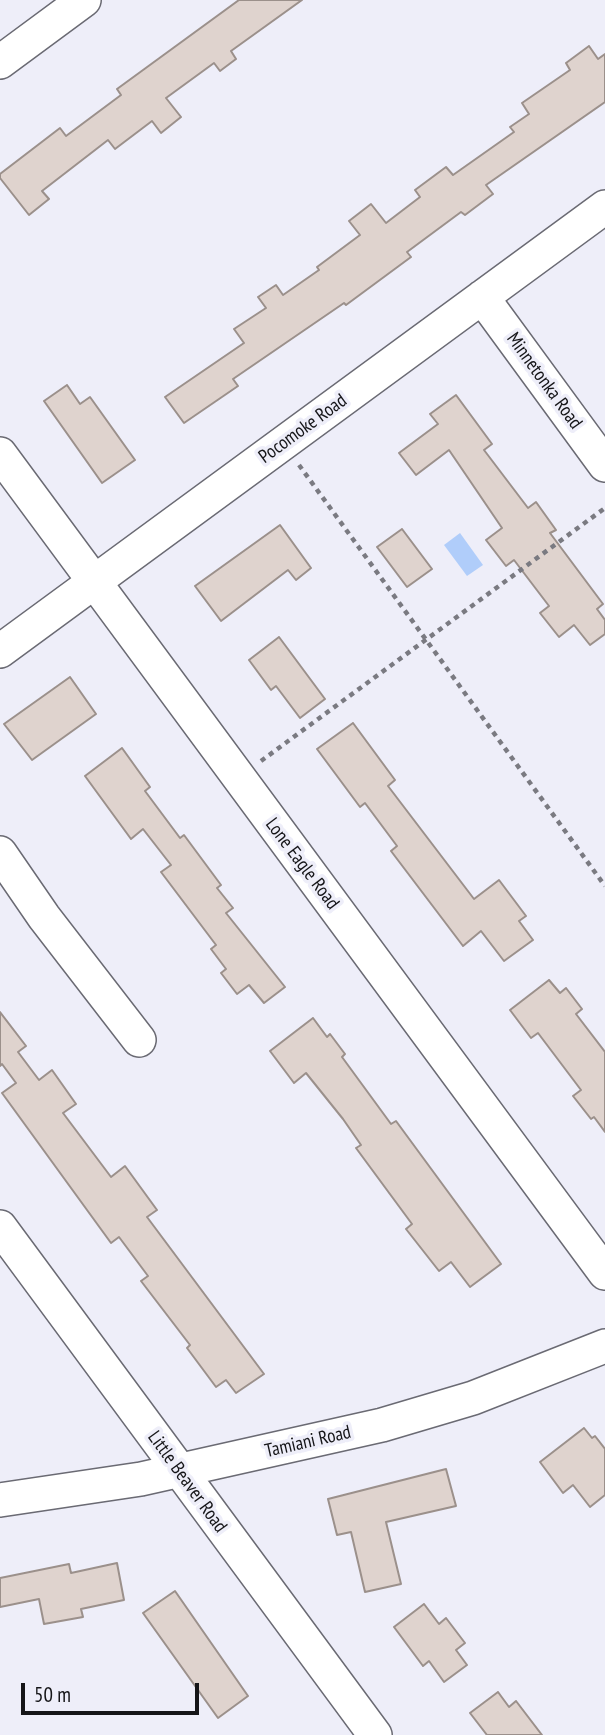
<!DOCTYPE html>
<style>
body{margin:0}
#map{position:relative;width:605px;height:1735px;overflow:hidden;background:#eeeef9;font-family:"PT Sans Narrow",sans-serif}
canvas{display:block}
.scale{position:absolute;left:21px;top:1683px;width:178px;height:32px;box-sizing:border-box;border:4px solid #151518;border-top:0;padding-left:9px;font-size:21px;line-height:24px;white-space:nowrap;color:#151518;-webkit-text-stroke:5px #eeeef9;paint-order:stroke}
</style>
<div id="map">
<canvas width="605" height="1735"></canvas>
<div class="scale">50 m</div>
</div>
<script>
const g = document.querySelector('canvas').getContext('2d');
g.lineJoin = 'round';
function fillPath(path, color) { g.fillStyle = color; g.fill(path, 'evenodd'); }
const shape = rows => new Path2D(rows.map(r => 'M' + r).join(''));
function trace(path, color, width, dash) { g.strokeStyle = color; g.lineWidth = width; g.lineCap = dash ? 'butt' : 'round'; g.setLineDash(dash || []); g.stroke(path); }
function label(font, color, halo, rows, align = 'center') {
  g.font = font + ' "PT Sans Narrow",sans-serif'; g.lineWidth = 7; g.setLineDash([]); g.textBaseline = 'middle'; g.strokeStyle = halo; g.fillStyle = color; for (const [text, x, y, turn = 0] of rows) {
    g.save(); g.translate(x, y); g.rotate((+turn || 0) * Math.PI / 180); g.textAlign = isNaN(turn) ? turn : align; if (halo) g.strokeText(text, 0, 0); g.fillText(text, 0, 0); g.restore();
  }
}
const water = shape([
 [460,533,483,565,467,576,444,545]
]);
const building = shape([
 [239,0,302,0,231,51,236,59,220,71,214,63,166,98,181,117,161,133,152,121,115,149,108,140,42,191,49,199,29,215,0,178,0,174,60,128,66,136,121,95,117,89,239,0],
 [589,46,598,59,605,54,605,102,486,185,493,194,465,215,461,212,407,252,411,257,346,305,344,303,233,379,238,386,184,423,165,397,244,343,234,329,266,308,258,297,276,285,283,295,319,270,317,267,360,235,349,221,371,204,386,223,420,197,415,190,446,167,453,175,514,132,510,127,529,114,522,103,570,70,566,63,589,46],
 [67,385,80,404,90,397,135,460,102,483,44,401,67,385],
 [456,395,492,444,484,450,528,508,536,502,556,530,550,533,603,604,597,609,605,620,605,634,590,645,574,625,559,637,540,613,549,606,514,560,506,566,486,540,502,528,449,450,416,475,399,453,438,424,430,414,456,395],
 [280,525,311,568,296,580,288,570,221,621,195,586,280,525],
 [402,529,432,569,407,587,377,547,402,529],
 [279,637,325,699,300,718,276,686,271,690,249,660,279,637],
 [70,677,96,714,32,760,4,724,70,677],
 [353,723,395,780,388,786,474,899,499,880,526,916,519,921,533,940,504,961,481,931,463,946,391,851,397,846,365,803,360,807,317,749,353,723],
 [122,748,150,787,145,791,180,838,184,835,221,885,217,888,233,908,226,913,285,987,264,1003,249,985,237,994,221,973,226,969,211,949,216,945,161,872,171,865,143,829,131,839,85,776,122,748],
 [549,980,560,993,566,988,582,1009,576,1014,605,1052,605,1132,594,1117,591,1119,573,1096,581,1090,538,1033,531,1038,510,1010,549,980],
 [0,1012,26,1046,18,1052,39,1080,52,1070,76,1104,63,1113,111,1177,125,1166,157,1210,147,1217,264,1374,236,1393,226,1380,216,1387,187,1348,190,1345,141,1281,148,1276,119,1237,111,1243,2,1093,16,1083,2,1064,0,1066,0,1012],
 [313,1018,327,1037,330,1034,345,1054,342,1057,391,1124,396,1121,501,1264,470,1287,451,1262,439,1271,406,1229,412,1224,356,1148,361,1145,343,1119,306,1073,294,1083,270,1051,313,1018],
 [584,1428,592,1438,595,1436,605,1449,605,1495,590,1507,573,1485,563,1493,540,1462,584,1428],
 [446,1469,456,1506,386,1522,401,1584,365,1592,351,1532,337,1535,328,1499,446,1469],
 [117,1563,124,1600,81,1609,83,1617,44,1624,39,1599,0,1607,0,1578,69,1564,71,1573,117,1563],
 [175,1591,248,1696,218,1718,143,1613,175,1591],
 [424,1604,439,1624,446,1618,465,1643,456,1650,467,1665,444,1682,429,1661,423,1666,394,1627,424,1604],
 [498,1692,509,1707,516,1701,542,1735,487,1735,470,1713,498,1692]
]);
const path = shape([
 [299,465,605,886],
 [261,761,605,508]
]);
const minor = shape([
 [0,62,84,0],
 [482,297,605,465],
 [0,454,605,1273],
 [0,651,605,207],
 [0,853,44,917,139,1040],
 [0,1227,375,1735],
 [0,1500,141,1479,382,1425,473,1398,605,1346]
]);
const streetNames = [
 ["Minnetonka Road",544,381,54],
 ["Pocomoke Road",303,429,-36],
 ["Lone Eagle Road",302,864,53],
 ["Tamiani Road",308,1442,-13],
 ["Little Beaver Road",187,1482,54]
];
fillPath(water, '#b0cdfa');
fillPath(building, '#dfd3ce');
trace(building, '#9b908b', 2);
trace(minor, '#6a6a73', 36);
trace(path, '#7a7a81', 4.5, [5, 5]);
trace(minor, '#fff', 33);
label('19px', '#151518', '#eeeef9', streetNames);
</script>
